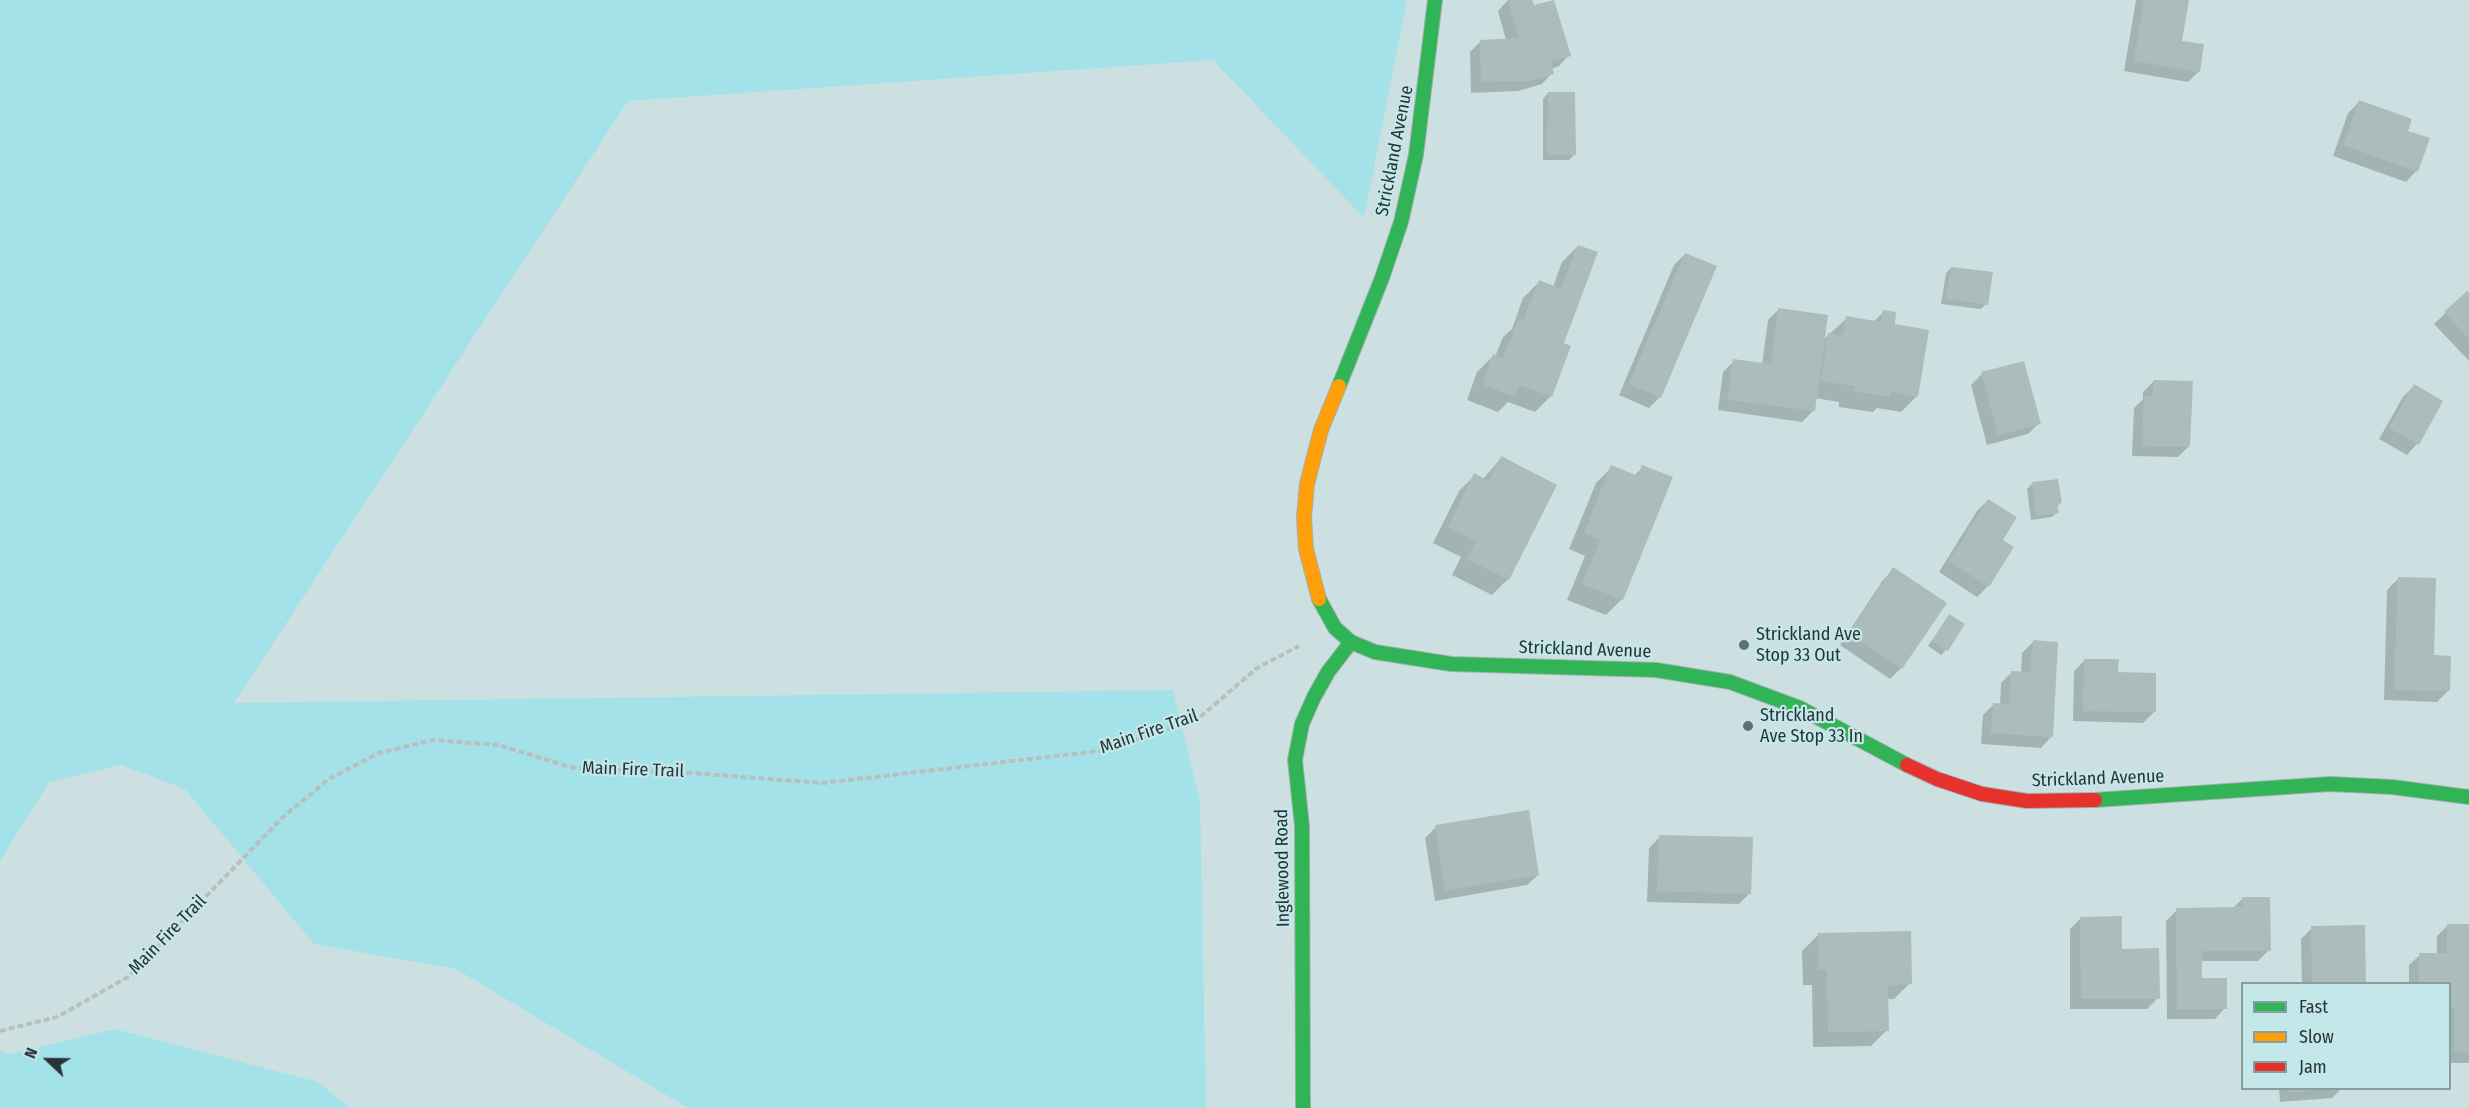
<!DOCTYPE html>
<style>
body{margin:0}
#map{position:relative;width:2469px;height:1108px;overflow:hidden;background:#cce0e2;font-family:"Fira Sans Condensed",sans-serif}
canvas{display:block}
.legend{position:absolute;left:2241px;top:982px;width:210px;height:108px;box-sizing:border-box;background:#c4e7ea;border:2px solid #86a0a2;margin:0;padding:8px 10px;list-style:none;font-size:18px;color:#283536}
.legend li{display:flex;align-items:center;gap:12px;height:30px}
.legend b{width:30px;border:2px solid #86a0a2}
.north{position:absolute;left:18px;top:1030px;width:60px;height:60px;-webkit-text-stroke:4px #c4e7ea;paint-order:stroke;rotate:292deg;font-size:16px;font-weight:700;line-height:24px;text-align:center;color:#283536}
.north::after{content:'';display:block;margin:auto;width:21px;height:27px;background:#283536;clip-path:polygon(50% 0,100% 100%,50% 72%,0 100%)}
</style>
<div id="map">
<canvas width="2469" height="1108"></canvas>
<ul class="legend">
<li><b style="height:8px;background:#30b455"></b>Fast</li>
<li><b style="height:8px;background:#ff9f0a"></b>Slow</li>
<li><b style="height:8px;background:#e5322d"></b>Jam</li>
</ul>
<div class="north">N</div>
</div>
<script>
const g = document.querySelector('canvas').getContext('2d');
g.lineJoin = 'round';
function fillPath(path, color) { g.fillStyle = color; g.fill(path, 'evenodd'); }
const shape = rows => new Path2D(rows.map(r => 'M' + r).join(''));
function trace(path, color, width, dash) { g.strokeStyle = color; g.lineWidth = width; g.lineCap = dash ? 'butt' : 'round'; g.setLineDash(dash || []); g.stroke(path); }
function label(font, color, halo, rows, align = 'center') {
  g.font = font + ' "Fira Sans Condensed",sans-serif'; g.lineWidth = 4.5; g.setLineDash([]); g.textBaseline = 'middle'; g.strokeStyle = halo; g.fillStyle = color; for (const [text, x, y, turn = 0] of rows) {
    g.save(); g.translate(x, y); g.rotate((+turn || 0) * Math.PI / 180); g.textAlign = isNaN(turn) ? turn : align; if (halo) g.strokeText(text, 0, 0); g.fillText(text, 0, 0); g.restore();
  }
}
const green = shape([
 [0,0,1407,0,1364,218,1213,60,628,101,234,703,1173,690,1200,801,1206,1108,688,1108,456,969,314,944,185,789,121,765,49,782,0,861],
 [115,1029,318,1082,350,1108,0,1108,0,1051,10,1054]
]);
const shadow = shape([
 [1508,0,1530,0,1569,55,1559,66,1551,69,1552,73,1542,84,1518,91,1471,93,1470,52,1481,41,1506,40,1498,11],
 [2136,0,2187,0,2180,42,2199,71,2188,82,2124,71],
 [1548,93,1574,155,1569,160,1543,160,1543,99],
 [2359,102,2406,131,2416,171,2406,182,2333,156,2348,113],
 [1578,246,1551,396,1535,412,1508,402,1498,412,1467,400,1477,372,1493,356,1495,357,1503,337,1512,329,1523,298,1539,282,1553,287,1562,262],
 [1685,254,1660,397,1649,408,1619,395,1674,265],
 [1951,268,1986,304,1981,309,1941,304,1946,273],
 [2467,293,2469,295,2469,361,2434,324],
 [1779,309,1823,340,1847,318,1873,322,1884,312,1893,326,1917,396,1901,412,1877,408,1873,412,1839,407,1839,402,1815,398,1813,411,1802,422,1718,410,1723,372,1734,361,1762,365,1768,320],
 [1982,374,2039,423,2028,434,1987,445,1971,385],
 [2154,381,2189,446,2178,457,2132,456,2134,408,2143,399,2143,392],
 [2414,386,2417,444,2407,455,2379,439,2403,397],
 [1501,458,1508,579,1492,595,1452,575,1461,557,1433,543,1459,491,1475,475,1483,479],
 [1612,467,1634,476,1643,467,1671,478,1622,599,1606,615,1567,600,1585,556,1569,549,1596,483],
 [2032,484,2060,503,2056,507,2057,512,2052,517,2031,520,2027,489],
 [1988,500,1988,586,1977,597,1939,572,1977,511],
 [1894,569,1901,668,1890,679,1840,645,1883,580],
 [2398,579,2448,691,2437,702,2384,700,2387,590],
 [1949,616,1946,650,1941,655,1928,646],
 [2033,642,2051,737,2041,748,1981,744,1983,715,1993,705,2000,705,2001,683,2012,672,2021,673,2022,653],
 [2085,660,2116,674,2154,712,2143,723,2073,721,2074,671],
 [1436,827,1538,875,1527,885,1435,901,1425,838],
 [1660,837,1750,893,1739,904,1647,902,1649,848],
 [2242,899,2269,950,2258,961,2201,961,2201,980,2225,1008,2215,1019,2167,1019,2166,921,2177,910,2232,909],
 [2080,919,2121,950,2158,998,2147,1009,2070,1009,2070,929],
 [2448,925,2469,925,2469,1063,2450,1063,2450,984,2409,984,2409,965,2420,955,2437,955,2437,936],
 [2312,928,2364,984,2302,984,2301,939],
 [1818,935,1910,983,1894,999,1887,999,1887,1030,1871,1046,1813,1047,1812,985,1803,985,1802,951],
 [2279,1088,2342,1088,2332,1098,2280,1102]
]);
const building = shape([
 [1508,0,1532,0,1534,5,1554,0,1571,56,1551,62,1554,74,1530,81,1481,82,1480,40,1519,38],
 [2144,0,2189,0,2182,41,2204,44,2200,72,2134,61],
 [1548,92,1575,92,1576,155,1547,155],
 [2359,100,2412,119,2408,131,2430,138,2418,172,2343,145],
 [1578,245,1598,252,1564,343,1571,346,1552,397,1520,385,1515,397,1482,384,1493,354,1503,358,1518,320,1523,322,1539,280,1561,289],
 [1685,253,1717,266,1661,398,1629,384],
 [1951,267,1993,272,1988,305,1946,299],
 [2467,291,2469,293,2469,339,2444,312],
 [1778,308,1828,315,1815,411,1728,400,1733,359,1771,364],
 [1883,310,1896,312,1895,324,1929,330,1918,397,1891,392,1890,397,1854,391,1855,386,1821,381,1828,333,1843,335,1846,316,1881,322],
 [2024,361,2041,424,1998,435,1981,372],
 [2153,380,2193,381,2190,447,2142,446,2144,396,2153,396],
 [2414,384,2443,401,2419,445,2389,428],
 [1501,456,1557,485,1509,580,1467,559,1476,541,1448,527,1474,473,1489,481],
 [1611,465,1638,476,1642,465,1673,477,1623,600,1582,584,1600,540,1584,533],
 [2058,479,2062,503,2057,504,2059,513,2036,516,2032,482],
 [1988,499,2017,517,2003,540,2014,547,1989,587,1949,561],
 [1893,567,1947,603,1902,669,1849,633],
 [2398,577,2436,578,2434,655,2451,656,2450,691,2394,690],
 [1949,614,1965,624,1948,651,1932,641],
 [2033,640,2058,642,2053,737,1991,733,1993,703,2009,704,2011,671,2030,672],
 [2084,659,2119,659,2118,672,2156,673,2156,712,2083,711],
 [1529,810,1539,875,1445,891,1435,825],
 [1659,835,1753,837,1751,894,1657,891],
 [2242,897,2270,897,2271,951,2202,951,2202,978,2227,978,2227,1009,2177,1009,2176,908,2242,907],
 [2122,916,2122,949,2159,948,2160,999,2081,999,2080,917],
 [2447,924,2469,924,2469,1053,2454,1052,2454,1007,2450,1007,2450,984,2419,984,2419,953,2447,953],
 [2365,925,2366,984,2312,984,2311,926],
 [1911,931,1912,984,1888,985,1889,1031,1828,1032,1827,970,1818,969,1818,933],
 [2290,1088,2315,1088,2315,1090,2290,1092]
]);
const path = shape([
 [0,1031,57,1017,128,977,284,816,329,779,379,753,432,740,499,745,573,768,692,773,822,783,1108,750,1199,718,1257,668,1299,646]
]);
const fast = shape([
 [1339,386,1382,278,1401,222,1416,155,1435,0],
 [1319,599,1335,628,1351,642,1375,652,1451,664,1656,670,1730,682,1800,708,1907,765],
 [2095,800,2330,784,2392,787,2469,797],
 [1303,1108,1302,826,1295,760,1302,724,1314,697,1328,672,1351,642]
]);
const slow = shape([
 [1319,599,1306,549,1304,517,1307,484,1321,430,1339,386]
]);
const jam = shape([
 [1907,765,1937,779,1982,794,2027,801,2095,800]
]);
const markers = [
 [1744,645,6,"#617172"],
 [1748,726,6,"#617172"]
];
const streetNames = [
 ["Strickland Avenue",1395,151,-79],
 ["Strickland Avenue",1585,650,2],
 ["Main Fire Trail",1149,732,-19],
 ["Main Fire Trail",633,770,2],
 ["Strickland Avenue",2098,779,-2],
 ["Inglewood Road",1283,868,-91],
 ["Main Fire Trail",168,935,-46]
];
const poiNames = [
 ["Strickland Ave",1756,635],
 ["Stop 33 Out",1756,656],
 ["Strickland",1760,716],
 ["Ave Stop 33 In",1760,737]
];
fillPath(green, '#a3e2e8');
fillPath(shadow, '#0003');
fillPath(building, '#acbcbd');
trace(fast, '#a1b0b2', 16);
trace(slow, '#a1b0b2', 16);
trace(jam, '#a1b0b2', 16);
trace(path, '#b8bfbf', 4, [6, 3]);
trace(fast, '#30b455', 14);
trace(slow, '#ff9f0a', 14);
trace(jam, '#e5322d', 14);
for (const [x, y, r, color] of markers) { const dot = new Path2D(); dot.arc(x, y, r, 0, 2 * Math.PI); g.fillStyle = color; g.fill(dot); trace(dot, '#c4e7ea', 2); }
label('18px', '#283536', '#c4e7ea', streetNames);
label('18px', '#283536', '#c4e7ea', poiNames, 'left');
</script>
